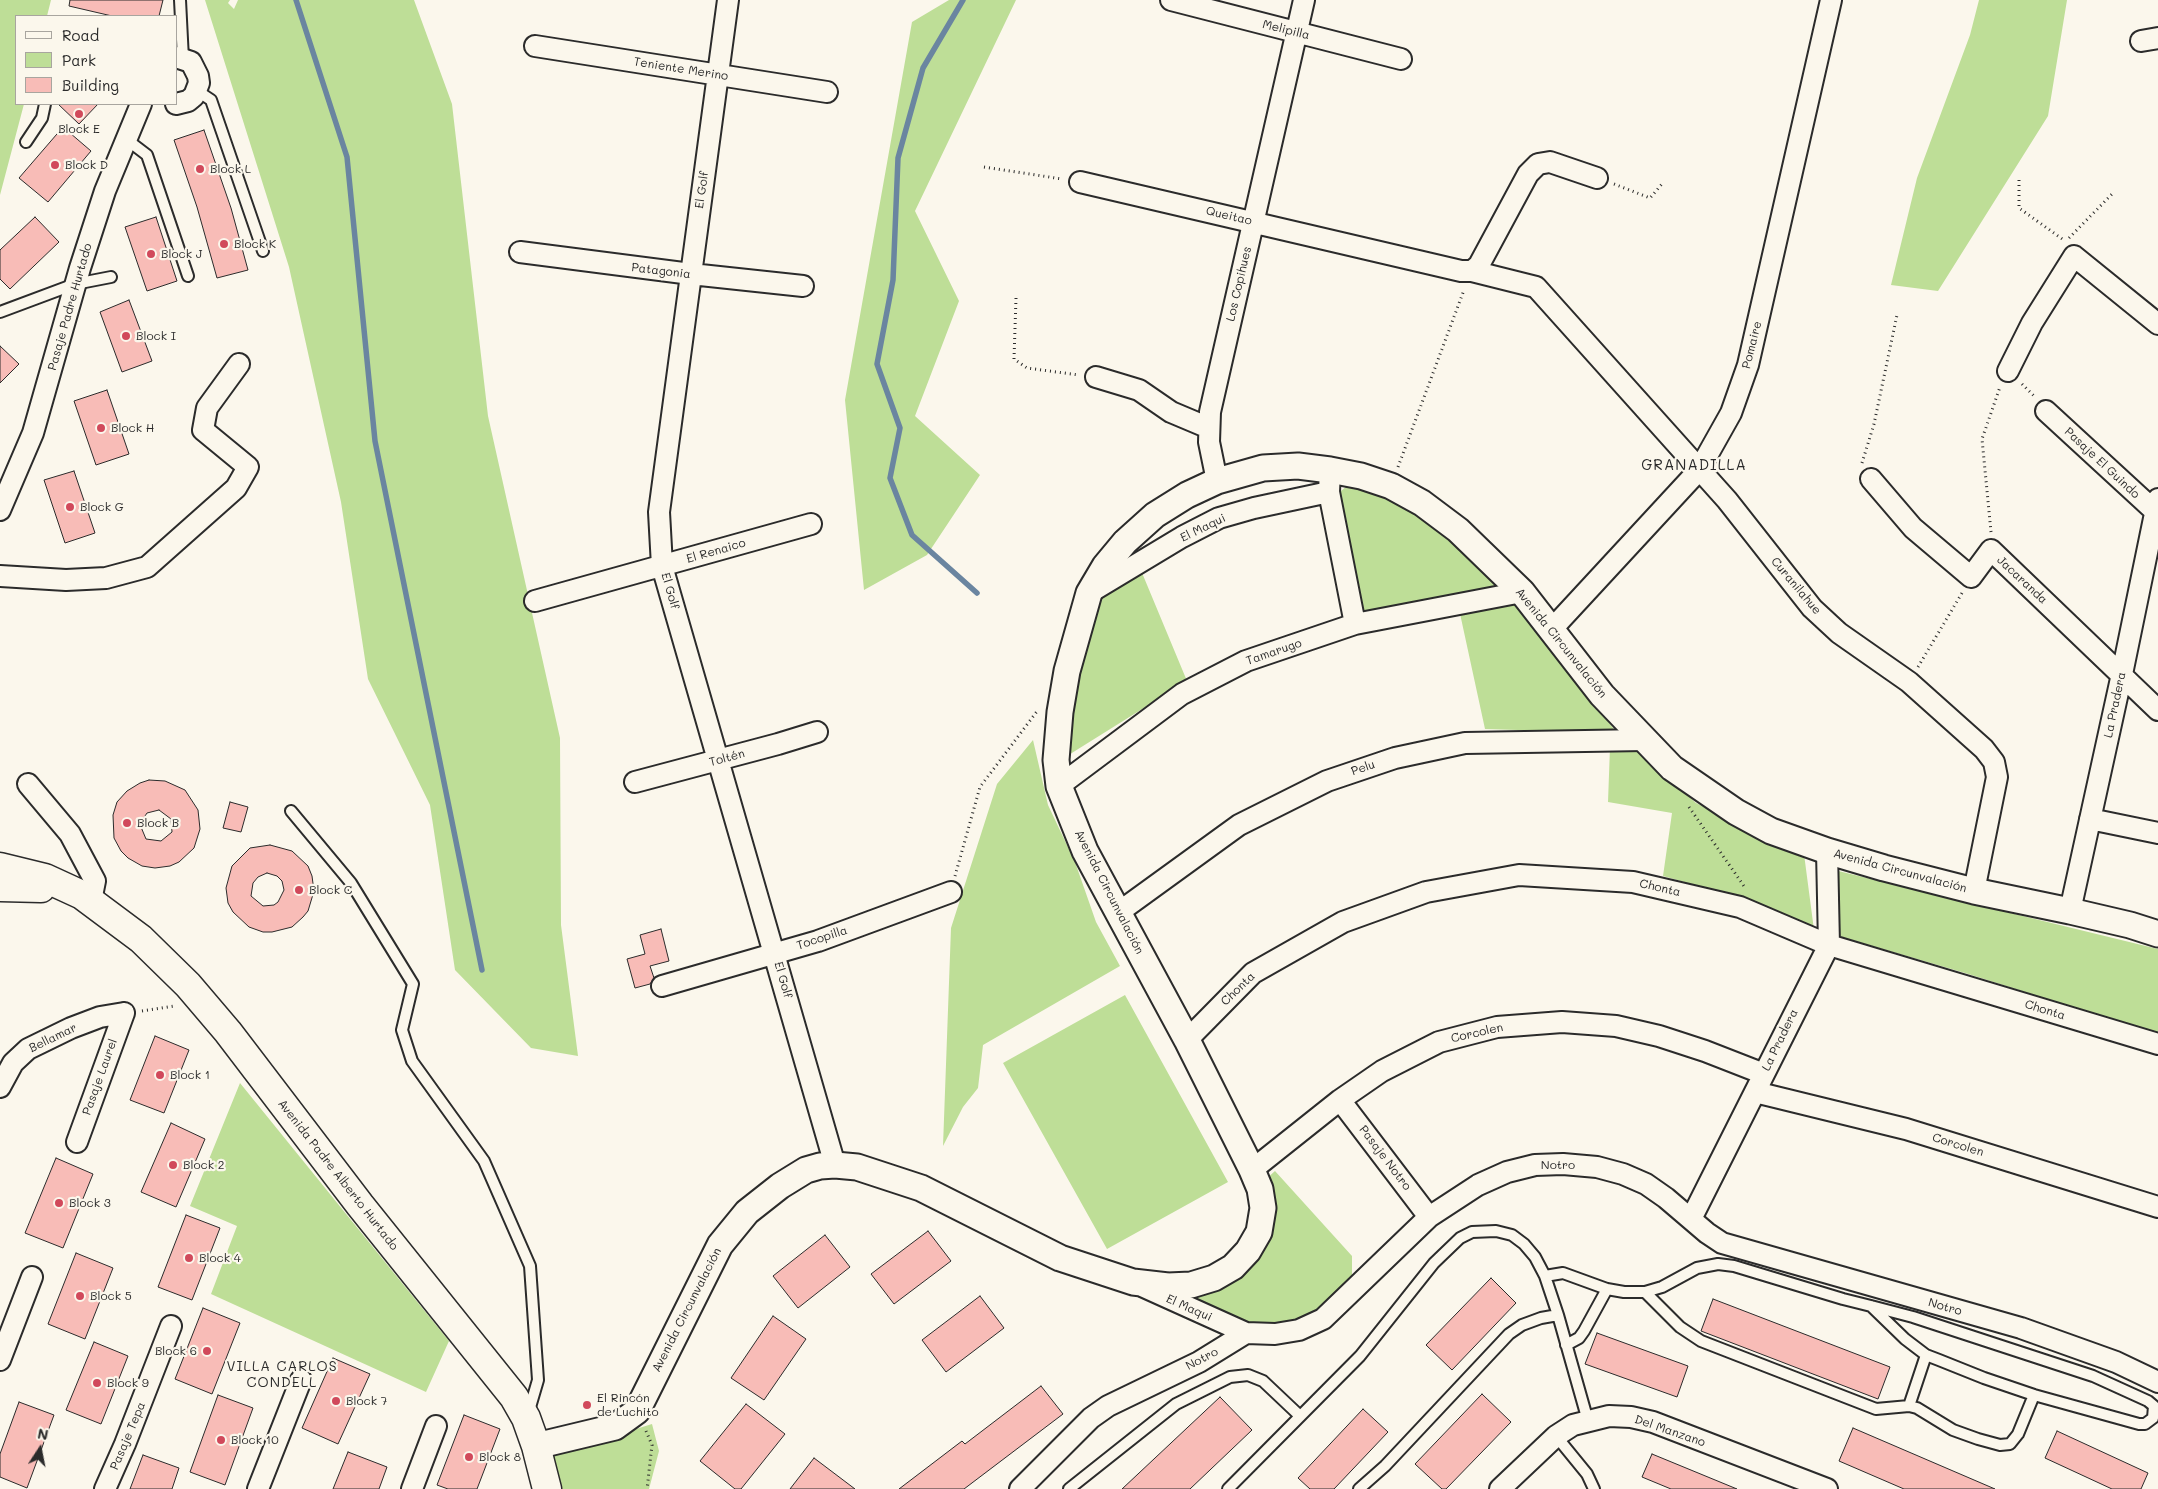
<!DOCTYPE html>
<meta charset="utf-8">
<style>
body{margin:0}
#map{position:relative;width:2158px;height:1489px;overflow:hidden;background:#fbf7ec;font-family:Mali,sans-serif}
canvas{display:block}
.legend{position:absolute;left:15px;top:15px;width:162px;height:90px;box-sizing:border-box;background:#fbf7ec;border:1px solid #a8a59f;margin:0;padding:6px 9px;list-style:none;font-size:15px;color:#2b2b2b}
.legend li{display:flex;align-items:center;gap:10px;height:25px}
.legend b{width:25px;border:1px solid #a8a59f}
.north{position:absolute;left:15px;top:1424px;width:50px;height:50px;-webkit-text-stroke:4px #fbf7ec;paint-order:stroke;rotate:11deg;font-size:14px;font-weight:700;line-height:20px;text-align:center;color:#2b2b2b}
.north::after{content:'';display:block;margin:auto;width:18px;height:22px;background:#2b2b2b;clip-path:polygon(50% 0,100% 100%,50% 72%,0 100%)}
</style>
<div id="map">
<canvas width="2158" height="1489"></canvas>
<ul class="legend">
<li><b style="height:6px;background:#fbf7ec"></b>Road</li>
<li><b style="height:14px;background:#bede97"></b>Park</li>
<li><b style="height:14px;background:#f8bcb7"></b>Building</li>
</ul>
<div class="north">N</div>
</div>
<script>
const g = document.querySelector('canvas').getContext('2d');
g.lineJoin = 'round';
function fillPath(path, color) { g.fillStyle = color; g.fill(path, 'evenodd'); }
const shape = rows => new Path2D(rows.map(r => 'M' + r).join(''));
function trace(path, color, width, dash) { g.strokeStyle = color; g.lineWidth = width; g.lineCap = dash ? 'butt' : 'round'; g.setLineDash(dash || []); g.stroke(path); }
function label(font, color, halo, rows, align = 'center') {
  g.font = font + ' Mali,sans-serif'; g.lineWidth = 4.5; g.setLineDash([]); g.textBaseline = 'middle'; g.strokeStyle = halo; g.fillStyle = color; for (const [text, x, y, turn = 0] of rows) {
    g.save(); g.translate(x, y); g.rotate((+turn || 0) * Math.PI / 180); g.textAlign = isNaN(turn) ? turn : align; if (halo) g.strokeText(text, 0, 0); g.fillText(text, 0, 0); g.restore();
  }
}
const green = shape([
 [0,0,51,0,47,16,16,16,16,104,24,104,0,195],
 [205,0,230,0,228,3,234,9,238,0,414,0,452,104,488,416,560,738,561,925,578,1056,531,1048,455,970,430,805,368,679,341,502,289,267],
 [949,0,1016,0,915,211,959,301,915,416,980,475,927,555,864,590,845,400,912,22],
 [1979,0,2067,0,2048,116,1938,291,1891,285,1917,178,1970,35],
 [1347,486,1398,500,1464,546,1507,589,1362,617,1336,495],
 [1140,568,1187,681,1067,756,1081,656,1100,589],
 [1512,599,1617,733,1485,729,1459,609],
 [1033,740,1048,805,1075,862,1096,922,1120,966,983,1045,978,1088,963,1107,943,1146,951,928,997,784],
 [1610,747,1637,750,1696,803,1804,854,1814,930,1748,900,1663,876,1672,813,1608,802],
 [1826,868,2158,949,2158,1034,1965,973,1831,934],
 [1125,995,1228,1182,1107,1249,1003,1063],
 [240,1083,449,1341,426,1392,211,1294,237,1226,190,1206],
 [1275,1171,1352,1256,1352,1279,1333,1298,1314,1314,1276,1326,1246,1325,1187,1296,1248,1267,1265,1180],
 [652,1424,659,1451,649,1489,561,1489,553,1455]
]);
const stream = shape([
 [296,0,347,157,375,441,482,970],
 [963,0,923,68,898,158,893,280,877,364,900,428,890,478,912,535,977,593]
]);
const building = shape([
 [70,0,163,0,159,16,112,16,69,6,70,0],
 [58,104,98,104,79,124,58,104],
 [63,127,91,151,48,202,19,178,63,127],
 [204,130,231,208,248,270,217,278,197,207,174,140,204,130],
 [35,217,59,242,10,289,0,279,0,250,35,217],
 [156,217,177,281,147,291,125,227,156,217],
 [129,300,152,361,122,372,100,312,129,300],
 [0,346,19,364,0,383,0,346],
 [107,390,129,454,96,465,74,401,107,390],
 [74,471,95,533,65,543,44,480,74,471],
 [149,780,165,781,185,790,198,810,200,829,194,848,179,862,170,866,155,868,142,866,128,858,121,851,114,838,113,815,117,802,127,791,140,783,149,780],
 [159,810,171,819,172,832,161,841,146,839,141,827,143,819,147,813,159,810],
 [230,802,248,807,241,832,223,828,230,802],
 [270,845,292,851,308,866,312,876,314,891,308,911,303,917,292,927,272,932,263,932,249,927,233,912,228,903,226,888,232,866,250,848,270,845],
 [267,873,277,876,282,881,284,890,278,902,274,905,263,906,251,896,253,883,258,877,267,873],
 [661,929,669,961,650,966,654,978,650,984,635,988,627,959,645,954,640,935,661,929],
 [155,1036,189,1050,164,1113,130,1100,155,1036],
 [171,1123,205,1139,176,1207,141,1192,171,1123],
 [56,1158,93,1174,63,1248,25,1233,56,1158],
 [186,1215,220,1228,192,1300,158,1287,186,1215],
 [928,1231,951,1261,894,1304,871,1274,928,1231],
 [825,1235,850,1267,798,1308,773,1276,825,1235],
 [76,1253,113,1268,85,1339,48,1324,76,1253],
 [1491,1278,1516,1303,1452,1370,1426,1345,1491,1278],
 [980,1296,1004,1328,946,1372,922,1340,980,1296],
 [1713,1299,1890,1367,1878,1399,1701,1331,1713,1299],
 [203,1308,240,1323,212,1394,175,1379,203,1308],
 [773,1316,806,1339,764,1400,731,1378,773,1316],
 [1597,1333,1688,1366,1677,1397,1585,1364,1597,1333],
 [94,1342,128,1356,101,1424,66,1410,94,1342],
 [333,1358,370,1374,338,1444,302,1428,333,1358],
 [1041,1386,1063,1414,964,1489,899,1489,962,1441,965,1444,1041,1386],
 [1482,1394,1511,1422,1446,1489,1442,1489,1415,1464,1482,1394],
 [218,1395,253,1408,225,1485,190,1472,218,1395],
 [1220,1397,1252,1430,1190,1489,1122,1489,1220,1397],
 [19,1402,54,1415,27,1488,0,1477,0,1454,19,1402],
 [746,1404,785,1434,741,1489,735,1489,700,1461,746,1404],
 [1363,1409,1388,1432,1334,1489,1310,1489,1298,1478,1363,1409],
 [464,1415,500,1429,477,1489,448,1489,437,1485,464,1415],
 [1853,1428,1995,1489,1904,1489,1839,1461,1853,1428],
 [2057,1431,2148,1473,2141,1489,2112,1489,2045,1458,2057,1431],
 [348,1452,387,1467,379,1489,333,1489,348,1452],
 [1652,1454,1737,1489,1671,1489,1642,1477,1652,1454],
 [143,1455,179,1468,172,1489,130,1489,143,1455],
 [814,1458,855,1489,790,1489,814,1458]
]);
const path = shape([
 [984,167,1062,179],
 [2019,180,2019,208,2065,241],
 [1614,184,1650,198,1662,184],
 [2069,238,2114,192],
 [1016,298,1014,359,1027,368,1079,375],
 [2022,384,2035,397],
 [1862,463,1874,424,1897,315],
 [1398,467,1464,290],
 [1991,532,1982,439,2000,387],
 [1918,667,1962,593],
 [1689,807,1746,889],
 [955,876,980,787,1038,710],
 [142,1011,175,1006],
 [646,1431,652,1445,647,1489]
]);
const service = shape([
 [180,0,183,59],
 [196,90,211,100,263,251],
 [126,139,147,155,188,276],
 [26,142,42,118,45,104],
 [0,312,75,284,111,277],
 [291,811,351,883,413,984,402,1030,412,1061,484,1161,530,1266,538,1380,528,1414],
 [1545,1276,1563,1273,1607,1289,1624,1292,1645,1292,1662,1287,1697,1268,1718,1264,1734,1266,1843,1299,1871,1306,1913,1317,2093,1376,2148,1401,2154,1406,2153,1418,2145,1424,2139,1424,2034,1395,1984,1378,1939,1360,1926,1355,1905,1339,1871,1306],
 [1645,1292,1680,1327,1701,1341,1876,1409,1909,1406],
 [1566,1345,1579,1338,1584,1331,1607,1289],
 [1926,1355,1909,1406,1917,1408,1953,1430,1978,1439,2000,1445,2010,1444,2018,1434,2034,1395],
 [1556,1436,1587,1474,1594,1489],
 [1069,1489,1176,1404,1230,1377,1248,1375,1263,1381,1300,1416],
 [1228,1489,1360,1356,1434,1263,1460,1238,1472,1232,1496,1231,1512,1235,1524,1244,1535,1257,1545,1276,1558,1315,1588,1421],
 [1359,1489,1385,1466,1509,1334,1522,1325,1541,1318,1558,1315]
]);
const minor = shape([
 [728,0,659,512,662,566,835,1165],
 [1171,0,1401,59],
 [2141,41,2158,38],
 [535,46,827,92],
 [176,57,191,62,198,76,199,83,194,96,188,101,176,104],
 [1080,182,1461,271,1472,271,1536,287,1727,500,1812,608,1839,633,1909,682,1984,749,1994,762,1997,777,1974,891],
 [520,252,691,274,803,286],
 [1472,271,1479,265,1528,174,1538,164,1550,162,1597,178],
 [2008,371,2032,323,2074,256,2158,324],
 [1096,377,1139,390,1171,412,1209,428],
 [2046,411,2158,514],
 [1871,479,1913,528,1971,577,1991,550,2158,710],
 [1217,481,1209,442,1210,412,1304,0],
 [1329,492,1355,624],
 [0,510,33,433,80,268,105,191,141,104],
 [0,576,66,580,106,578,147,567,236,488,248,467,203,430,207,408,239,364],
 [1089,593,1182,537,1219,518,1254,508,1329,492,1330,470],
 [535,601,811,524],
 [1552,629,1699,470,1731,413,1748,365,1831,0],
 [635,782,778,744,817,732],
 [28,784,70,834,95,881,91,901],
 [1059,786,1182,694,1246,661,1355,624,1522,592],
 [2090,819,2158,833],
 [2070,911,2122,674,2158,499],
 [1119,912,1239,825,1327,781,1395,758,1465,743,1645,740],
 [662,986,818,941,951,892],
 [1187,1040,1253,973,1343,922,1426,892,1519,875,1633,882,1740,907,1829,945,2158,1044],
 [0,1087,13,1063,28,1049,71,1028,100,1017,124,1013],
 [1755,1092,1906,1129,2158,1207],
 [1340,1100,1429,1217],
 [77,1142,124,1013],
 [1252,1170,1340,1100,1382,1071,1439,1042,1497,1027,1562,1022,1616,1026,1659,1036,1705,1051,1764,1074],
 [1691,1219,1829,945,1827,851],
 [1144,1287,1246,1333],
 [0,1360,32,1277],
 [105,1489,125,1444,171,1326],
 [258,1489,301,1380],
 [412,1489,436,1426],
 [1020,1489,1091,1418,1108,1406,1199,1362,1246,1333,1275,1334,1299,1330,1323,1319,1429,1217,1478,1185,1507,1172,1535,1165,1563,1164,1597,1167,1623,1174,1646,1184,1666,1198,1707,1233,1722,1243,2021,1328,2116,1362,2158,1382],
 [1500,1489,1556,1436,1573,1425,1609,1416,1631,1417,1653,1422,1827,1489]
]);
const tertiary = shape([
 [536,1446,615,1427,637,1411,720,1245,747,1212,780,1186,806,1170,820,1166,835,1165,857,1167,921,1188,1060,1258,1133,1282,1168,1286,1191,1285,1214,1278,1233,1267,1248,1251,1259,1232,1263,1208,1260,1189,1252,1170,1187,1040,1085,851,1059,786,1056,760,1060,712,1067,671,1089,593,1105,566,1125,542,1155,515,1187,495,1217,481,1263,468,1298,466,1330,470,1361,476,1391,486,1422,503,1458,530,1522,592,1602,695,1672,768,1736,812,1771,831,1827,851,1884,868,1974,891,2070,911,2130,925,2158,934]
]);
const secondary = shape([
 [0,867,45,878,82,895,141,939,188,985,228,1032,360,1205,514,1397,526,1418,536,1446,547,1489],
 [0,887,41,888]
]);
const markers = [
 [79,114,5,"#d1495b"],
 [55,165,5,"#d1495b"],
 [200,169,5,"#d1495b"],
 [224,244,5,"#d1495b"],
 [151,254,5,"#d1495b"],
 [126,336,5,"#d1495b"],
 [101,428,5,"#d1495b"],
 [70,507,5,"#d1495b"],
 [127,823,5,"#d1495b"],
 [299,890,5,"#d1495b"],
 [160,1075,5,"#d1495b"],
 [173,1165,5,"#d1495b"],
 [59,1203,5,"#d1495b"],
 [189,1258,5,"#d1495b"],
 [80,1296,5,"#d1495b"],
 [207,1351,5,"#d1495b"],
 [97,1383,5,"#d1495b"],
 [336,1401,5,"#d1495b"],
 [587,1405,5,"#d1495b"],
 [221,1440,5,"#d1495b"],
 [469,1457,5,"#d1495b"]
];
const streetNames = [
 ["Melipilla",1286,30,14],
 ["Teniente Merino",681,69,9],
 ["El Golf",702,190,-82],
 ["Queitao",1229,216,13],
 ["Patagonia",661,271,7],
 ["Los Copihues",1239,284,-77],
 ["Pasaje Padre Hurtado",70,307,-74],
 ["Pomaire",1752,345,-76],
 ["Pasaje El Guindo",2102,463,43],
 ["El Maqui",1203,528,-26],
 ["El Renaico",716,551,-16],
 ["Jacaranda",2022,580,43],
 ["Curanilahue",1796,586,50],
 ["El Golf",670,591,74],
 ["Avenida Circunvalación",1561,643,51],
 ["Tamarugo",1274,652,-19],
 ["La Pradera",2115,705,-78],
 ["Toltén",727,758,-15],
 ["Pelu",1363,768,-19],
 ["Avenida Circunvalación",1900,871,15],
 ["Chonta",1660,888,13],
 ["Avenida Circunvalación",1109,892,63],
 ["Tocopilla",822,938,-18],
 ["El Golf",783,980,74],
 ["Chonta",1238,989,-44],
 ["Chonta",2045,1010,17],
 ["Corcolen",1477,1033,-13],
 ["Bellamar",53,1038,-26],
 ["La Pradera",1780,1040,-64],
 ["Pasaje Laurel",100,1077,-70],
 ["Corcolen",1958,1145,17],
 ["Pasaje Notro",1385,1158,53],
 ["Notro",1558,1165],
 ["Avenida Padre Alberto Hurtado",338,1175,52],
 ["Notro",1945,1307,16],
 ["El Maqui",1189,1308,24],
 ["Avenida Circunvalación",687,1310,-63],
 ["Notro",1202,1359,-28],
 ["Del Manzano",1670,1431,19],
 ["Pasaje Tepa",128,1436,-67]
];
const poiNames = [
 ["Block E",79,129,"center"],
 ["Block D",65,165],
 ["Block L",210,169],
 ["Block K",234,244],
 ["Block J",161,254],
 ["Block I",136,336],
 ["Block H",111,428],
 ["Block G",80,507],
 ["Block B",137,823],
 ["Block C",309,890],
 ["Block 1",170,1075],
 ["Block 2",183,1165],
 ["Block 3",69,1203],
 ["Block 4",199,1258],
 ["Block 5",90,1296],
 ["Block 6",197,1351,"right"],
 ["Block 9",107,1383],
 ["El Rincón",597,1398],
 ["de Luchito",597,1412],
 ["Block 7",346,1401],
 ["Block 10",231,1440],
 ["Block 8",479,1457]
];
const neighbourhoodNames = [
 ["VILLA CARLOS",282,1367],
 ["CONDELL",282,1383]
];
const quarterNames = [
 ["GRANADILLA",1694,465]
];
fillPath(green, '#bede97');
trace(stream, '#6a85a0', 5.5);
fillPath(building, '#f8bcb7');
trace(building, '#2b2b2b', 1);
trace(service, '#2b2b2b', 14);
trace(minor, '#2b2b2b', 24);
trace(tertiary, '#2b2b2b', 29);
trace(secondary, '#2b2b2b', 31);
trace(path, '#2b2b2b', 3, [1, 4]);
trace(service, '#fbf7ec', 10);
trace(minor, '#fbf7ec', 20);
trace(tertiary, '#fbf7ec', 25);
trace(secondary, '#fbf7ec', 28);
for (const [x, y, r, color] of markers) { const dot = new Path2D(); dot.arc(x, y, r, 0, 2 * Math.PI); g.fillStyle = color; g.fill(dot); trace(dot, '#fbf7ec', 2); }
label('12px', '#2b2b2b', '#fbf7ec', streetNames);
label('12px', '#2b2b2b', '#fbf7ec', poiNames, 'left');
g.letterSpacing = '1px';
label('14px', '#2b2b2b', '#fbf7ec', neighbourhoodNames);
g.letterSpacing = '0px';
g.letterSpacing = '1px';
label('15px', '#2b2b2b', '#fbf7ec', quarterNames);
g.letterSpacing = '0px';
</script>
